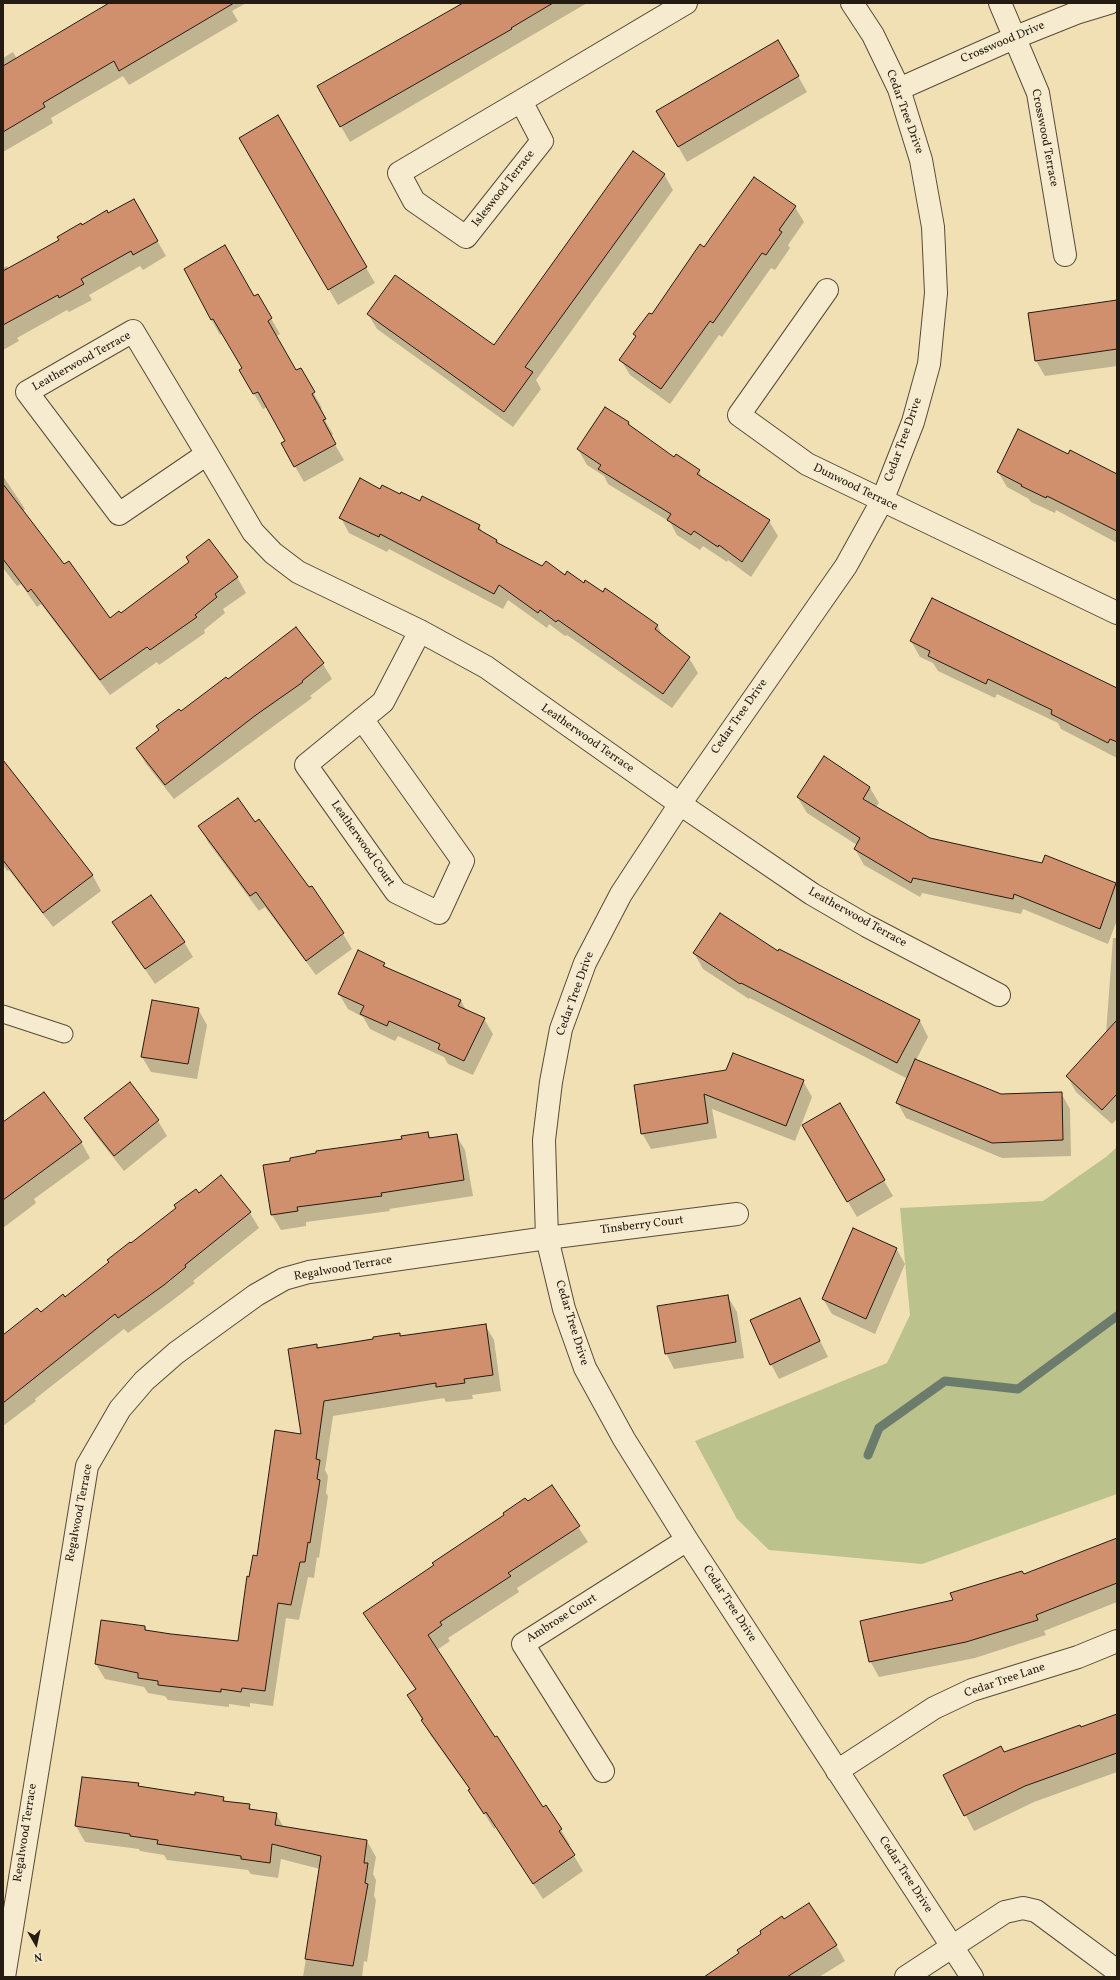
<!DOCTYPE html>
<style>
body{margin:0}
#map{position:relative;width:1120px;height:1980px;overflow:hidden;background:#f1e0b4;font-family:Vollkorn,serif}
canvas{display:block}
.frame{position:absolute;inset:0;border:4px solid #241b12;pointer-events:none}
.north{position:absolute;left:16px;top:1924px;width:40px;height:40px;-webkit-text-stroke:3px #f6ebce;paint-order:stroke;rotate:171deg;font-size:11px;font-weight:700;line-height:16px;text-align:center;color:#241b12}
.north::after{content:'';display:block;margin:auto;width:14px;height:18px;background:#241b12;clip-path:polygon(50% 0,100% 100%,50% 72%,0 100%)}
</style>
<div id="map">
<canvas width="1120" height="1980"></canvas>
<div class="frame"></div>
<div class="north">N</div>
</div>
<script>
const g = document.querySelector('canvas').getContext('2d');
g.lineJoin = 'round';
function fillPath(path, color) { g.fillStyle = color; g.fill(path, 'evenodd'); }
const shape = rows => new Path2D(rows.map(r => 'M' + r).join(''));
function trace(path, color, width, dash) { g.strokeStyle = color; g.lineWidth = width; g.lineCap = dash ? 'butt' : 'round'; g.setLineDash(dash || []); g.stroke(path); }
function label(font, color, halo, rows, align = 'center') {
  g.font = font + ' Vollkorn,serif'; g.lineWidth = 4; g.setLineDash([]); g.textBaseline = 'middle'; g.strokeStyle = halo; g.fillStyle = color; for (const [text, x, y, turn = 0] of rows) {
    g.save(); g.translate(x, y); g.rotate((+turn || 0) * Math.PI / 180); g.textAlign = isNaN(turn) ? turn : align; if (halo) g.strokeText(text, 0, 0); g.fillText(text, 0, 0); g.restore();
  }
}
const green = shape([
 [1117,1147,1117,1494,922,1564,769,1550,737,1519,695,1441,887,1363,910,1315,900,1208,1043,1201,1106,1157]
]);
const shadow = shape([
 [113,3,246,3,232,11,238,21,129,85,123,76,51,118,53,123,3,152,3,58,13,52,17,59],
 [466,3,587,3,350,142,318,87],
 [778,41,807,92,687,162,658,111],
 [277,117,375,283,338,305,241,138],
 [664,174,673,190,536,380,541,389,513,427,377,329,368,314,494,347],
 [134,200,166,256,143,270,140,266,89,295,92,300,69,312,67,310,17,338,19,341,3,350,3,268,7,266,9,269,82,226],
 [795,207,804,222,788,245,790,248,775,270,771,268,722,337,719,335,670,404,630,375,621,360,636,338,634,334,652,316],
 [254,297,266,310,280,334,276,336,296,371,300,369,322,408,319,410,333,434,330,436,344,460,304,482,282,444,286,441,267,407,263,409,240,370,243,369,223,333,220,335,211,319],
 [1117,301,1117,366,1045,376,1036,361,1029,314],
 [605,408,629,423,632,428,674,459,699,471,703,479,769,521,778,536,751,577,728,560,727,562,703,546,700,550,677,535,670,522,608,484,604,476,587,465,578,449],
 [998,472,1117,479,1117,543,1056,510,1055,513,1031,502,1029,499,1007,487],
 [3,476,25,509,23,511,64,566,110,619,237,577,246,593,223,609,225,613,204,630,205,633,159,665,157,662,110,695,41,604,37,607,21,584,17,586,3,568],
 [381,490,421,503,479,526,484,534,497,540,499,545,543,567,584,584,657,625,664,638,689,658,698,673,672,708,567,635,565,636,549,624,547,628,508,600,503,609,389,549,387,552,349,533,341,518],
 [296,628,323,664,332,679,310,696,312,698,174,799,146,764,137,749,181,713,228,681],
 [911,641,1117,690,1117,758,1061,729,1058,723,997,694,995,698,938,671,933,663,920,657],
 [3,760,93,876,101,891,53,927,9,870,7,871,3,865],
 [870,788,879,803,876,807,930,839,1116,884,1117,920,1108,944,1023,909,1021,914,922,893,920,897,864,865,855,849,857,845,807,813,798,798],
 [255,823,343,934,352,949,316,975,265,907,259,911,208,842,200,826],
 [113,922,184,942,193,957,155,984,138,959,137,960],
 [1113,938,1117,938,1117,1119,1112,1124,1076,1092,1067,1076,1106,1034],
 [779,950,920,1021,928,1037,916,1060,1001,1095,1061,1093,1070,1109,1071,1156,1002,1158,906,1118,897,1102,908,1079,750,998,749,999,703,969,694,953,778,953],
 [384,964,387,969,461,1001,466,1010,484,1019,493,1034,473,1075,448,1064,444,1057,398,1036,395,1041,370,1029,363,1017,348,1009,339,994],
 [198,1009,207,1025,197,1079,151,1072,142,1057],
 [803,1081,812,1097,795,1141,712,1109,717,1138,651,1149,642,1133,635,1086],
 [130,1084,158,1121,167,1136,124,1171,94,1133,85,1118],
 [839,1105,893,1196,857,1217,803,1126],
 [3,1124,81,1142,90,1158,34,1199,36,1203,3,1228],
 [428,1133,431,1138,456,1135,465,1150,473,1196,389,1209,390,1211,306,1222,306,1226,281,1230,272,1215,291,1162,403,1140],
 [221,1177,250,1213,259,1228,193,1281,195,1283,173,1300,128,1333,124,1329,35,1399,36,1401,3,1426,3,1340,65,1298,131,1244],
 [896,1248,905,1264,875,1334,832,1314,823,1299],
 [728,1297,737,1312,744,1358,674,1369,666,1353],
 [800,1299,828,1357,779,1379,771,1364],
 [485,1325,494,1340,501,1391,472,1395,473,1399,446,1402,444,1398,333,1416,325,1470,328,1476,326,1493,328,1496,319,1558,317,1557,314,1578,308,1577,299,1620,286,1618,273,1706,250,1703,250,1707,229,1704,229,1707,168,1700,165,1696,148,1693,144,1687,105,1679,96,1664,145,1627,147,1631,239,1642,250,1578,303,1435,316,1345,318,1348,399,1334,401,1336],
 [551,1486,588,1542,517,1588,519,1592,448,1638,450,1641,437,1650,543,1808,546,1807,561,1830,570,1845,568,1846,583,1871,543,1899,496,1827,494,1829,470,1790,431,1736,408,1695,416,1690,365,1614],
 [1117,1539,1117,1602,1044,1631,1046,1635,975,1658,879,1677,870,1661,954,1601],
 [1117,1715,1117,1772,1034,1802,974,1831,945,1775],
 [83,1778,138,1784,140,1788,195,1797,223,1798,226,1802,249,1805,252,1811,276,1814,284,1828,367,1841,376,1857,373,1874,376,1880,374,1896,376,1900,367,1962,364,1961,362,1977,303,1977,320,1869,281,1859,278,1878,251,1874,248,1870,167,1860,164,1855,140,1851,139,1849,85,1842,76,1826],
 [784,1921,836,1945,845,1961,819,1977,721,1977,741,1954,762,1934]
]);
const stream = shape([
 [868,1455,879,1428,945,1381,1018,1389,1117,1316]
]);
const building = shape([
 [109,3,234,3,119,71,114,61,43,103,45,107,3,132,3,66,109,3],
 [463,3,553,3,511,28,512,29,340,127,317,86,463,3],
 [778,40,799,76,678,147,656,111,778,40],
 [278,115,367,267,328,290,239,138,278,115],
 [633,151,665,174,525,367,533,372,504,412,367,314,395,275,494,345,633,151],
 [754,177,796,206,779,230,782,232,766,255,762,253,713,323,710,321,661,389,619,360,636,336,633,334,649,313,652,314,700,244,704,247,754,177],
 [134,199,158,241,133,255,131,251,81,279,84,284,59,298,58,295,3,325,3,271,59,240,57,237,81,223,82,225,107,210,108,213,134,199],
 [225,245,254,296,258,294,272,318,268,321,296,370,301,368,315,392,312,394,326,419,323,420,336,444,294,467,281,443,285,441,258,392,253,394,239,370,242,368,213,319,211,320,184,269,225,245],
 [1117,300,1117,349,1035,361,1028,313,1117,300],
 [605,407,629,422,628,424,674,457,676,454,700,470,697,474,770,520,742,562,719,545,718,547,694,531,691,535,667,520,671,514,598,469,601,465,577,449,605,407],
 [1018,429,1068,454,1070,450,1117,474,1117,531,1047,496,1046,498,1021,486,1022,485,997,472,1018,429],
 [360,478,380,489,382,485,400,494,401,492,420,501,422,496,480,525,478,529,497,540,496,542,542,566,546,561,565,575,567,571,584,583,585,580,603,592,605,588,658,625,655,629,690,657,663,694,558,620,556,622,540,610,538,613,499,585,494,594,380,534,379,537,339,518,360,478],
 [3,484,64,564,69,561,110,618,119,611,121,613,189,562,186,557,209,539,238,577,215,594,217,597,195,615,197,617,150,650,147,647,100,680,31,589,28,592,3,559,3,484],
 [932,598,1117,688,1117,742,1110,739,1108,743,1051,714,1052,710,1029,699,988,679,986,684,928,656,930,651,910,641,932,598],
 [296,627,324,663,302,681,303,682,256,715,165,785,136,748,159,730,156,726,179,709,181,711,226,677,228,679,296,627],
 [824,756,870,787,863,799,930,838,1042,863,1045,855,1116,883,1100,929,1014,894,1013,899,913,878,911,883,854,849,860,838,797,797,824,756],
 [3,760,93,875,43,913,3,860,3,760],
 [238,798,255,822,259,819,309,887,312,886,344,933,306,961,256,892,250,896,198,826,238,798],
 [151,895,185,942,145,969,112,922,151,895],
 [720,913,778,951,779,949,920,1020,897,1063,741,983,740,984,693,953,720,913],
 [358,950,385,963,383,966,461,1000,458,1006,485,1018,464,1061,438,1049,440,1044,389,1021,387,1026,360,1014,364,1006,338,994,358,950],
 [152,1000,199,1008,188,1064,141,1057,152,1000],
 [1117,1020,1117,1094,1102,1110,1066,1076,1117,1020],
 [733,1053,804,1080,786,1126,704,1094,708,1123,641,1134,634,1085,726,1070,733,1053],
 [915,1059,1001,1094,1062,1092,1063,1140,992,1143,896,1103,915,1059],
 [130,1082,159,1120,114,1156,84,1118,130,1082],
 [44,1092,82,1142,3,1200,3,1122,44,1092],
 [840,1103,885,1180,847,1202,802,1125,840,1103],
 [428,1132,429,1138,457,1134,464,1180,381,1193,382,1196,297,1207,298,1211,271,1215,263,1165,290,1161,290,1158,316,1153,316,1151,402,1139,401,1136,428,1132],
 [221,1175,251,1212,185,1265,186,1267,164,1285,118,1318,115,1314,3,1403,3,1335,37,1308,41,1312,63,1294,65,1297,109,1262,107,1260,130,1242,131,1243,176,1208,174,1205,196,1189,199,1193,221,1175],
 [853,1228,897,1248,866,1319,822,1299,853,1228],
 [728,1295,736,1342,665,1354,657,1306,728,1295],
 [800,1298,820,1341,770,1365,750,1320,800,1298],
 [486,1324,493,1375,464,1379,465,1383,436,1387,436,1383,324,1401,316,1459,320,1460,317,1479,320,1480,310,1543,308,1542,305,1562,300,1562,291,1605,278,1603,265,1691,242,1688,241,1692,221,1689,221,1692,158,1685,158,1681,138,1678,138,1673,95,1664,101,1620,145,1626,145,1630,171,1634,238,1641,247,1576,249,1577,253,1555,257,1556,275,1430,301,1434,288,1349,317,1344,317,1348,373,1339,373,1337,400,1333,400,1336,486,1324],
 [552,1485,580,1526,508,1573,511,1576,440,1622,442,1625,428,1635,495,1737,497,1736,543,1807,546,1805,562,1829,559,1831,575,1855,533,1884,486,1812,484,1814,468,1790,470,1789,421,1720,423,1719,407,1695,416,1689,363,1613,434,1565,432,1563,504,1515,503,1513,525,1498,528,1501,552,1485],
 [1117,1538,1117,1583,1036,1615,1038,1620,966,1642,869,1662,860,1621,953,1600,950,1593,1022,1571,1024,1574,1117,1538],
 [1117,1714,1117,1753,1025,1786,964,1816,943,1775,1001,1746,1004,1752,1080,1725,1081,1727,1117,1714],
 [82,1777,139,1783,138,1786,195,1795,195,1792,224,1797,223,1801,250,1804,249,1809,277,1813,275,1825,367,1840,364,1863,368,1863,365,1883,368,1884,353,1966,305,1959,321,1856,272,1844,270,1863,241,1859,241,1856,157,1844,158,1840,130,1836,130,1834,75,1826,82,1777],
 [809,1903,837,1945,787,1977,704,1977,739,1953,737,1950,761,1934,760,1931,782,1916,784,1919,809,1903]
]);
const service = shape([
 [3,1014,64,1034]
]);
const minor = shape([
 [852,3,873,35,899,89,921,160,933,227,936,293,929,364,913,422,882,501,846,566,680,804,621,894,585,963,561,1029,551,1082,544,1140,547,1238,564,1309,585,1368,624,1439,687,1540,972,1977],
 [1000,3,1038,93,1065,255],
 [899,89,1016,37,1076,13,1109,3],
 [521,101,542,141,466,237,414,201,399,173,521,101,686,3],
 [827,290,739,415,807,464,1117,613],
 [207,454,119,514,27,392,133,331,207,454,253,532,273,553,298,572,420,631,486,667,680,804,812,894,867,926,999,995],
 [362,719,463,861,439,913,396,892,306,765,383,702,420,631],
 [603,1771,523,1644,687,1540],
 [837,1771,934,1708,972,1690,1078,1657,1117,1641],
 [4,1977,87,1466,120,1409,144,1381,176,1353,256,1295,284,1279,309,1272,547,1238,737,1214],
 [906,1977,1005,1912,1023,1908,1036,1911,1117,1971]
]);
const streetNames = [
 ["Crosswood Drive",1003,43,-23],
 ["Cedar Tree Drive",904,112,70],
 ["Crosswood Terrace",1044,138,79],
 ["Isleswood Terrace",504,189,-52],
 ["Leatherwood Terrace",82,362,-29],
 ["Cedar Tree Drive",904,440,-70],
 ["Dunwood Terrace",855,488,26],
 ["Cedar Tree Drive",740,717,-55],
 ["Leatherwood Terrace",587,739,35],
 ["Leatherwood Court",362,844,55],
 ["Leatherwood Terrace",857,918,29],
 ["Cedar Tree Drive",576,994,-70],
 ["Tinsberry Court",642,1226,-7],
 ["Regalwood Terrace",343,1269,-10],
 ["Cedar Tree Drive",571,1323,73],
 ["Regalwood Terrace",80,1513,-79],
 ["Cedar Tree Drive",729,1604,57],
 ["Ambrose Court",562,1619,-32],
 ["Cedar Tree Lane",1005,1681,-19],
 ["Regalwood Terrace",26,1833,-81],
 ["Cedar Tree Drive",905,1875,57]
];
fillPath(green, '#bcc28c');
fillPath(shadow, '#0003');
trace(stream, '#6b7c6d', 9);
fillPath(building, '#d1906d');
trace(building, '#241b12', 1);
trace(service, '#574c3a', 19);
trace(minor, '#574c3a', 24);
trace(service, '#f6ebce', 17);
trace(minor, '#f6ebce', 22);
label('12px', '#241b12', '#f6ebce', streetNames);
</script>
